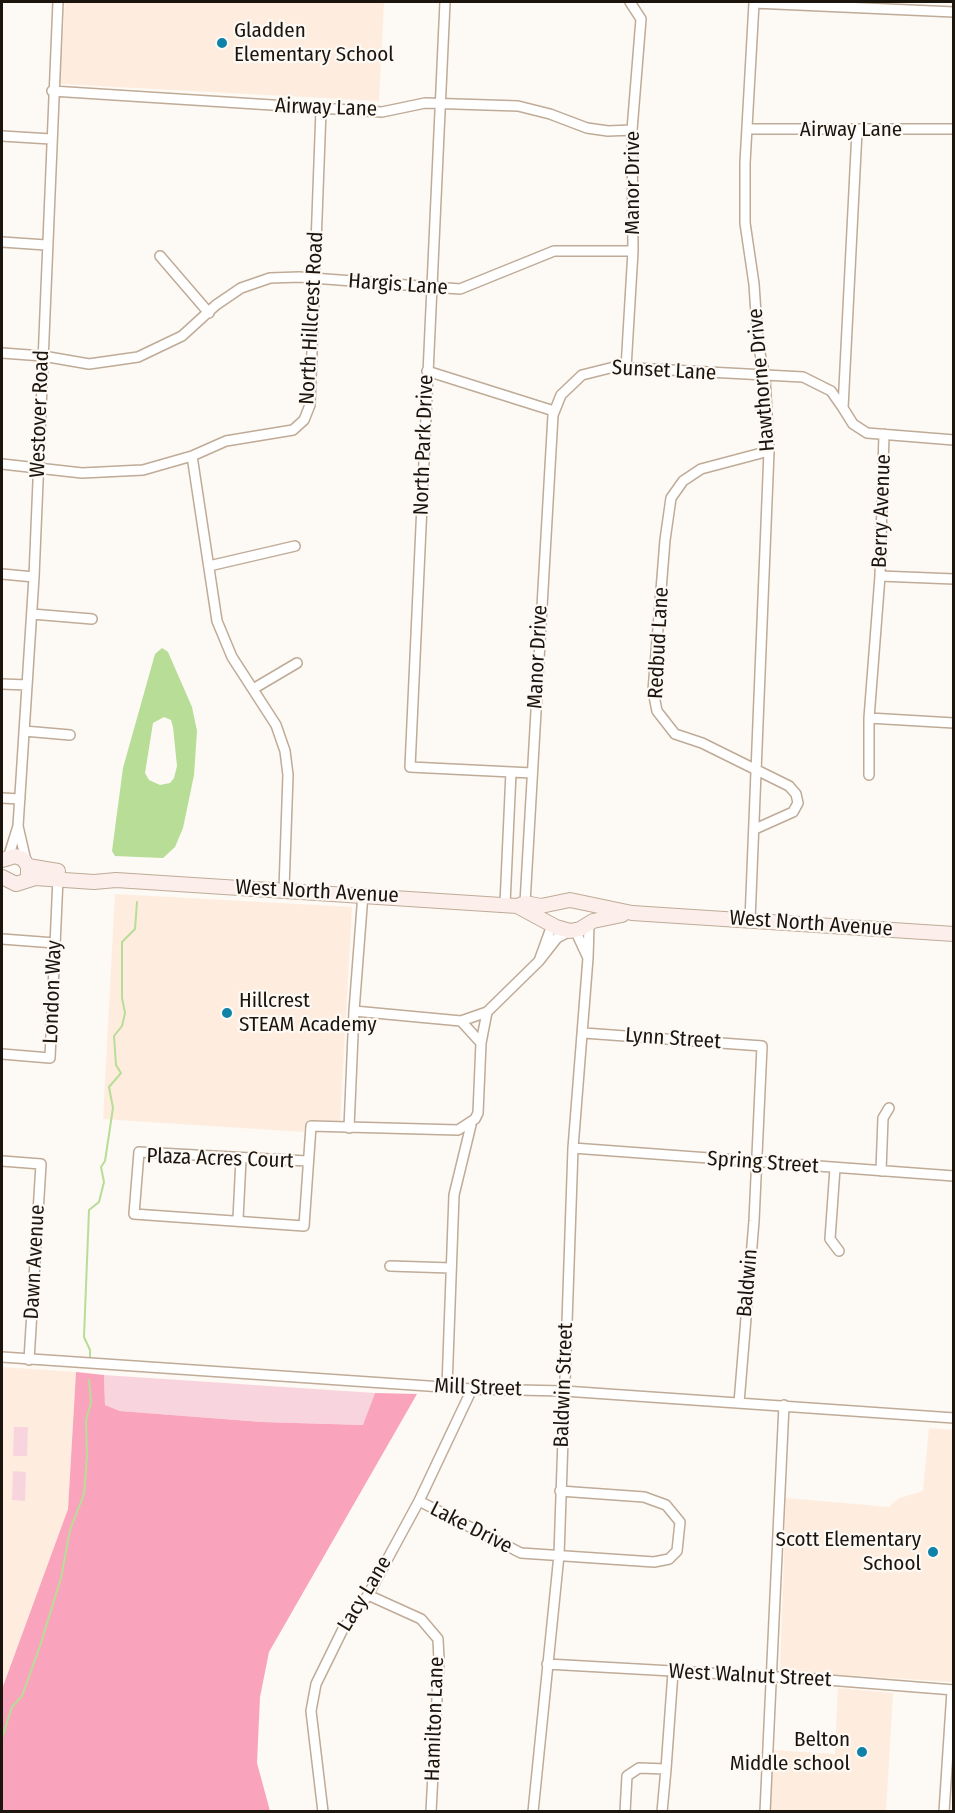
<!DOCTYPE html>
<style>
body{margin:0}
#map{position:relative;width:955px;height:1813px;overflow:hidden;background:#fdf9f4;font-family:"Fira Sans Condensed",sans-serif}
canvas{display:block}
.frame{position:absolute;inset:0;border:3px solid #1c150e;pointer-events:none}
</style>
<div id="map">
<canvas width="955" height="1813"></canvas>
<div class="frame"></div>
</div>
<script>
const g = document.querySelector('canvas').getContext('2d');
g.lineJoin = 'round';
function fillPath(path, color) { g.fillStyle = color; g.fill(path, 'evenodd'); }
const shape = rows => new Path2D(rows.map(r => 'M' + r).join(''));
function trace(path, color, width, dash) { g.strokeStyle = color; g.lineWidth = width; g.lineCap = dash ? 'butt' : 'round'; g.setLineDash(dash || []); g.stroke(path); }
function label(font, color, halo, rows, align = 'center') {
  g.font = font + ' "Fira Sans Condensed",sans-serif'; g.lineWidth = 4.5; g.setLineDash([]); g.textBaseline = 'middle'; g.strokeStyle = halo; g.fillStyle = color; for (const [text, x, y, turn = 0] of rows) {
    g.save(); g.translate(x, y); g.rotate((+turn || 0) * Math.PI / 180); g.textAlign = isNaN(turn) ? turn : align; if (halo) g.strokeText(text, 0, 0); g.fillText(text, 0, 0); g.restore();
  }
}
const built = shape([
 [65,2,384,2,379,101,60,84],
 [115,894,352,907,340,1121,309,1120,303,1132,103,1119],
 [2,1367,76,1372,68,1509,2,1689],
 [929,1428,953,1430,953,1682,780,1671,786,1498,889,1507,899,1498,923,1491],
 [838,1688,893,1693,886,1811,770,1811,773,1750,835,1754]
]);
const green = shape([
 [104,1375,375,1393,364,1425,262,1422,120,1411,105,1405],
 [14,1427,28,1427,27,1456,13,1456],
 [13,1471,26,1472,25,1501,12,1500]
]);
const forest = shape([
 [76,1372,104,1375,105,1405,120,1411,262,1422,363,1425,375,1393,417,1394,269,1652,260,1697,257,1763,270,1811,2,1810,2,1689,68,1509]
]);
const water = shape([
 [162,648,168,652,192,707,197,731,194,775,183,828,175,847,163,858,115,856,112,851,123,768,155,654],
 [164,717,171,720,173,727,177,766,174,778,170,783,160,785,149,780,145,773,153,723]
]);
const stream = shape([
 [90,1358,90,1350,84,1337,89,1210,99,1202,104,1182,101,1167,105,1161,113,1108,109,1087,121,1073,116,1065,114,1036,122,1026,125,1013,122,998,122,942,135,929,137,902],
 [2,1738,12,1707,22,1696,40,1646,61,1578,70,1530,84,1494,87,1457,86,1420,91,1403,89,1380]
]);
const street = shape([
 [445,2,410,767,532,773],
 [52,91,382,112,425,103,518,106,550,114,587,128,608,131,632,130],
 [749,129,954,129],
 [857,131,843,408,853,424,867,433,954,440],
 [2,136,51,139],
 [2,242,46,245],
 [160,256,209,313],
 [2,353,43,356,89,364,138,357,182,336,216,305,241,288,270,278,299,277,460,289,554,251,633,251],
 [626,368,633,251,632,130,641,19,630,2],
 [427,371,554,411],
 [192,456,217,621,232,657,276,725,285,751,288,775,284,889],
 [2,464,82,473,143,470,192,456,226,441,293,430,304,420,310,405,321,110],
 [209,566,295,546],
 [2,574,34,577],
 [880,576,954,579],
 [32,614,92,619],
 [2,684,27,685],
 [253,689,297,663],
 [869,718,954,723],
 [24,731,70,735],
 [869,775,869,718,880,576,884,434],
 [2,798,20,799],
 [18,826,26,861],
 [755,829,793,812,798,803,796,794,789,786,702,743,675,734,657,711,653,691,665,540,671,498,683,481,701,469,769,451],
 [8,858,18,826,34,577,58,2],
 [525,903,553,415,561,395,582,375,614,367,803,377,831,391,843,408],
 [505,904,511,772],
 [750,920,769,451,765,377,758,344,754,284,745,223,745,163,754,3,954,12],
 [552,925,539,961,557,938,570,931],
 [575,930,588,958,589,925],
 [2,939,55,943],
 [354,1011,461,1021,487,1012,539,961],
 [461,1021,481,1043],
 [584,1033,762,1046,754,1221,739,1403],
 [2,1054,50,1058,58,878],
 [349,1128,354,1011,363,894],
 [573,1148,954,1176],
 [2,1161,41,1164,29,1360],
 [307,1161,139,1152,134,1214,304,1226,311,1126,458,1130,475,1119,478,1113,481,1043,487,1012],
 [835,1168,830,1239,839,1251],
 [881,1171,883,1118,889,1108],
 [238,1219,241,1159],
 [390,1266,451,1268],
 [2,1357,472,1389,564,1391,954,1418],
 [447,1387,454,1195,471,1125],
 [419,1501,521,1553,654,1562,669,1559,677,1551,680,1522,666,1505,644,1497,560,1491],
 [368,1595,421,1619,438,1639,439,1660,431,1812],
 [547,1664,815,1679,954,1690],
 [666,1769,673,1672],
 [323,1812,311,1711,316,1684,343,1629,368,1595,419,1501,472,1389],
 [533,1812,559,1555,573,1148,588,958],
 [625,1812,627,1776,639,1768,666,1769,662,1812],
 [765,1812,784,1405],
 [944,1812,952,1691]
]);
const secondary = shape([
 [2,860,15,856,23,859,28,866,28,874],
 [28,866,58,871],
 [2,877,16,884,35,878,94,882,116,880,517,906,525,903,541,906,570,900,632,913,954,934],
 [519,907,556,927,570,931,580,929,593,921,622,915]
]);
const markers = [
 [222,43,6,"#0f82a8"],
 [227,1013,6,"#0f82a8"],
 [933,1552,6,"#0f82a8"],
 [862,1752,6,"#0f82a8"]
];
const poiNames = [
 ["Gladden",234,31],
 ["Elementary School",234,55],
 ["Hillcrest",239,1001],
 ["STEAM Academy",239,1025],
 ["Scott Elementary",921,1540,"right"],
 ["School",921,1564,"right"],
 ["Belton",850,1740,"right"],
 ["Middle school",850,1764,"right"]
];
const streetNames = [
 ["Airway Lane",326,108,2],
 ["Airway Lane",851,130],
 ["Manor Drive",633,183,-90],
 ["Hargis Lane",398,285,4],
 ["North Hillcrest Road",312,318,-87],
 ["Sunset Lane",664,371,3],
 ["Hawthorne Drive",762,380,-95],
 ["Westover Road",40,414,-88],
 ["North Park Drive",424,445,-88],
 ["Berry Avenue",882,511,-88],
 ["Redbud Lane",659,643,-87],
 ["Manor Drive",538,657,-87],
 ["West North Avenue",317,892,3],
 ["West North Avenue",811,924,4],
 ["London Way",53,992,-88],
 ["Lynn Street",673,1039,4],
 ["Plaza Acres Court",220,1159,2],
 ["Spring Street",763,1163,4],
 ["Dawn Avenue",35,1262,-87],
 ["Baldwin",748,1283,-85],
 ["Baldwin Street",564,1385,-88],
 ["Mill Street",478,1388,2],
 ["Lake Drive",471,1528,27],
 ["Lacy Lane",365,1594,-59],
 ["West Walnut Street",750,1676,3],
 ["Hamilton Lane",435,1719,-88]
];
fillPath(built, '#feedde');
fillPath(green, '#f8d5de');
fillPath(forest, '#f9a4bc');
fillPath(water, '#b7dd96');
trace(stream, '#b7dd96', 2);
trace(street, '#bfab97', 12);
trace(secondary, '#bfab97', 16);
trace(street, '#fff', 9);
trace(secondary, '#fceeea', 14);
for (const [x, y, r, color] of markers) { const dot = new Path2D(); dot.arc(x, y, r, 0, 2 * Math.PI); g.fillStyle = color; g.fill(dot); trace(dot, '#fdf9f4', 2); }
label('21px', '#1c150e', '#fdf9f4', poiNames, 'left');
label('21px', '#1c150e', '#fdf9f4', streetNames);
</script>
